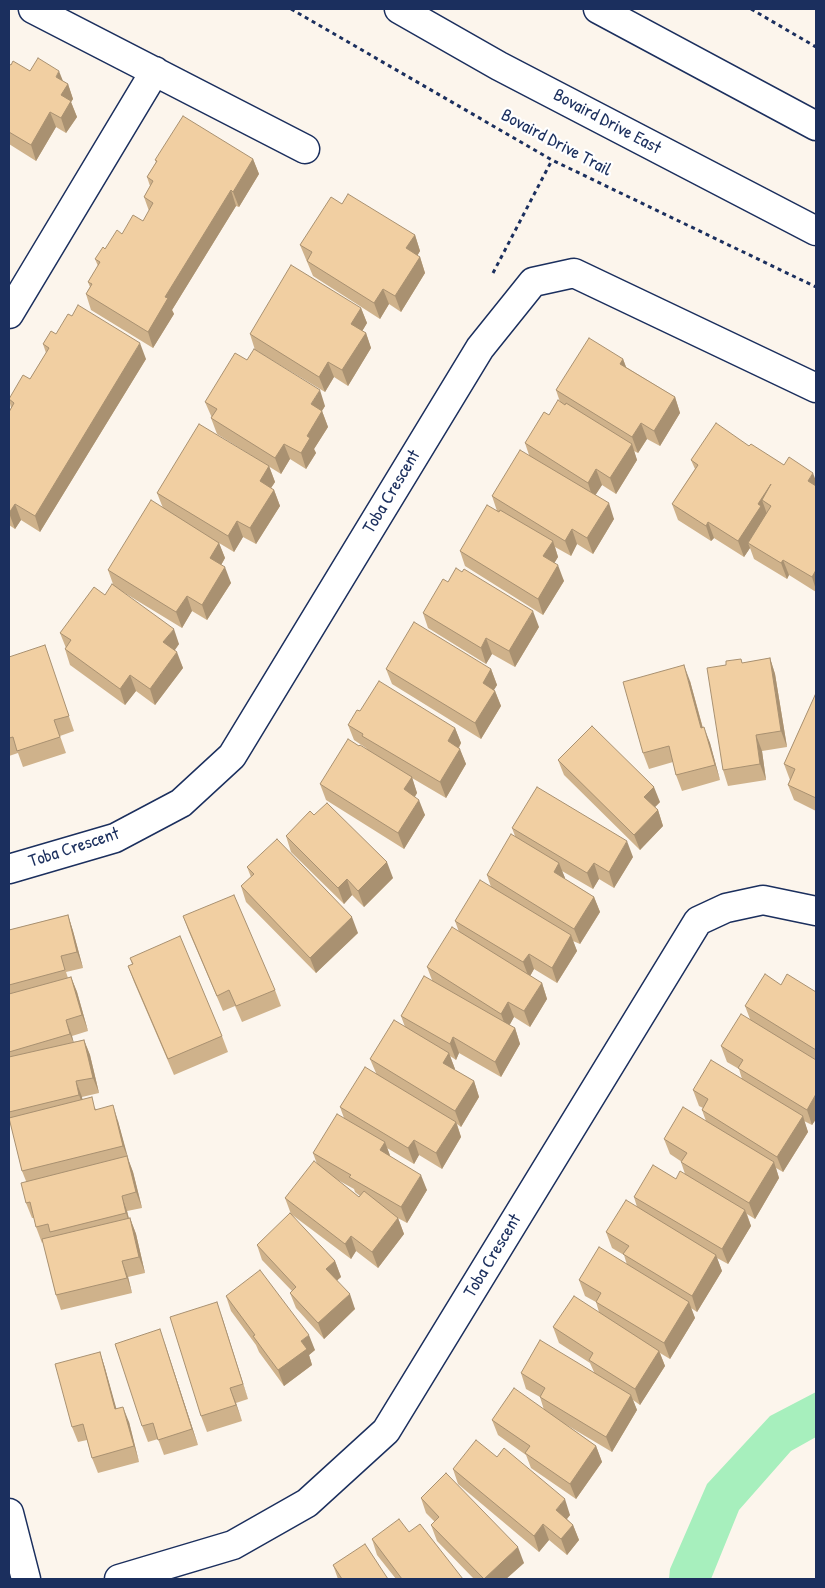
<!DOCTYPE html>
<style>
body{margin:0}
#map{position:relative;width:825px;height:1588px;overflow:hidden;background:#fcf5ec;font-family:"Patrick Hand",sans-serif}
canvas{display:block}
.frame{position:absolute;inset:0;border:10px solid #1b2f5e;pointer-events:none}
</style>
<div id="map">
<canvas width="825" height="1588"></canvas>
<div class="frame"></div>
</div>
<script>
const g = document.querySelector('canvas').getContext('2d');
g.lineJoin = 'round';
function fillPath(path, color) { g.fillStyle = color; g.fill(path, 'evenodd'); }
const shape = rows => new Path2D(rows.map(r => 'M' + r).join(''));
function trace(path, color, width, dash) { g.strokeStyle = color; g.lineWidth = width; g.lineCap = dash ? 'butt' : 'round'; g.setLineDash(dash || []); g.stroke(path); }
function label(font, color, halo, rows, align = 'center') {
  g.font = font + ' "Patrick Hand",sans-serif'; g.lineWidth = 4.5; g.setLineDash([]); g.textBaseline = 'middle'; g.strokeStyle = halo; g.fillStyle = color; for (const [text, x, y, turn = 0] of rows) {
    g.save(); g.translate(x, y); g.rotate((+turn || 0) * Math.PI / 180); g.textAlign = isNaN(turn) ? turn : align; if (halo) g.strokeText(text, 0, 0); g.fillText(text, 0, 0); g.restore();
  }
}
const green = shape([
 [816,1392,816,1437,791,1451,739,1510,711,1579,669,1579,670,1569,707,1484,770,1416]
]);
const path = shape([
 [291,9,552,160,816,287],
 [751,9,816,47],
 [493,273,552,160]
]);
const minor = shape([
 [33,9,305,149],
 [9,314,155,71],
 [9,869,115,838,181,803,232,756,480,348,533,282,574,273,816,388],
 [9,1513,26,1579],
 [119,1579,233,1545,307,1503,386,1431,698,921,726,908,763,900,816,911]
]);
const major = shape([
 [399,9,499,66,816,231],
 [598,9,816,126]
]);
const wall = shape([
 [9,64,63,81,68,84,73,99,71,102,77,117,66,133,56,127,36,161,9,144],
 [253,159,259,174,239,207,236,206,172,310,174,314,153,348,91,310,86,294,90,287,88,282,98,266,95,259,105,249,122,234,143,221,149,211,144,197,150,186,147,177,156,162,155,160],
 [342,204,415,235,420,251,417,256,420,257,425,273,401,312,389,304,380,319,313,276,300,245],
 [361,308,367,323,362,331,366,333,371,348,348,386,334,377,325,392,255,350,250,334],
 [56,334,146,359,40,532,21,520,15,529,9,525,9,412,11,408,9,399,30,379,46,353,43,344],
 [623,359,626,367,675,397,680,413,660,446,647,439,638,453,634,451,637,460,616,494,602,485,595,495,614,519,593,554,577,544,571,556,555,547,558,557,554,563,564,581,543,615,465,566,460,551,497,511,492,496,529,455,525,443,560,402,556,390],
 [205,402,325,406,322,411,328,427,314,449,316,453,306,469,290,459,281,474,217,434,211,418,212,418],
 [749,446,784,465,816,481,816,592,789,575,787,579,754,559,750,548,744,557,714,538,711,541,678,520,672,504,695,469,691,460],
 [269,466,275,482,271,488,274,490,280,506,256,544,243,537,234,552,219,543,225,558,221,565,231,583,207,620,192,611,182,628,123,592,179,644,175,650,183,668,155,705,136,691,125,705,70,665,65,649,66,648,60,633,105,595,113,584,108,570,163,508,157,493],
 [448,582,539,627,515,667,492,654,486,664,428,628,423,613],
 [9,657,50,661,74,731,60,736,66,753,23,767,18,753,9,756],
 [770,658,775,674,787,747,762,751,766,780,728,786,723,770,743,663],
 [386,669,491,669,497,685,494,690,495,691,501,706,481,739,392,684],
 [690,681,703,728,710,743,720,780,682,791,676,775,673,762,649,769,643,753],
 [816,693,816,811,794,800,788,785,790,780,784,764],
 [360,711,455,728,461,743,459,748,466,764,446,798,412,778,417,793,415,797,425,815,404,849,326,800,320,784,359,746,367,749,366,748,354,740,348,725],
 [558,760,660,802,655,807,658,810,663,826,640,850,564,775],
 [314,815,393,878,364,907,352,895,344,904,291,852,286,836],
 [512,828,633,857,614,888,599,879,593,889,562,871,565,878,565,879,594,897,600,912,580,944,573,941,577,951,557,983,534,969,530,976,542,983,547,999,530,1027,514,1017,509,1025,515,1028,520,1044,501,1077,459,1053,456,1060,450,1056,455,1069,454,1070,474,1081,479,1097,461,1127,457,1124,461,1137,442,1169,419,1155,414,1164,387,1148,390,1156,427,1190,407,1223,396,1217,398,1218,404,1234,378,1268,356,1251,351,1259,291,1214,285,1198,317,1164,313,1153,344,1118,340,1107,376,1073,370,1059,405,1027,401,1016,432,980,427,967,459,932,455,921,491,887,487,875,515,836],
 [336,1179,354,1189,355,1192,360,1196,359,1197],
 [247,867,358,933,316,973,246,902,241,886,251,877],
 [68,915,73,931,83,968,66,972,68,978,71,977,77,992,88,1031,72,1036,73,1042,84,1040,90,1055,99,1093,82,1097,82,1099,96,1109,118,1121,127,1156,133,1172,142,1208,127,1211,129,1218,130,1218,136,1234,145,1273,128,1277,132,1293,61,1310,56,1295,43,1242,42,1243,36,1227,34,1218,32,1218,26,1203,26,1181,22,1171,9,1116,9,930],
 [183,916,275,990,281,1006,242,1022,235,1006,223,1011,189,932],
 [130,958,222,1036,228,1052,174,1075,134,982,128,966,132,964],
 [781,985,816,992,816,1119,812,1125,804,1121,808,1132,783,1172,776,1168,779,1178,755,1219,747,1214,751,1226,728,1264,717,1258,722,1271,697,1312,691,1308,695,1318,670,1359,660,1353,665,1366,640,1405,633,1400,637,1410,612,1452,565,1424,596,1446,602,1462,576,1499,531,1468,526,1455,498,1435,492,1420,544,1410,540,1397,526,1389,521,1373,594,1372,590,1363,559,1343,553,1327,599,1312,596,1302,585,1296,579,1280,627,1265,624,1255,612,1248,606,1232,637,1207,634,1197,676,1179,685,1174,681,1162,682,1162,670,1154,664,1139,706,1121,702,1110,703,1108,699,1106,693,1090,742,1079,739,1069,727,1062,721,1046,750,1019,745,1006],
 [257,1245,335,1261,341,1277,337,1280,355,1309,324,1339,296,1308,290,1293,292,1291,262,1260],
 [226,1296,315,1350,309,1355,312,1365,284,1386,259,1352,256,1345,231,1311],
 [222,1317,248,1399,236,1403,242,1421,207,1432,201,1416],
 [165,1344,198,1445,164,1455,158,1439,148,1442,142,1426],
 [100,1352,105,1368,116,1409,129,1422,139,1462,98,1473,92,1458,87,1440,78,1442,72,1427],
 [453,1469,570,1515,567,1519,573,1525,579,1540,567,1555,549,1540,539,1552,458,1484],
 [421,1498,524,1563,506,1579,474,1579,437,1541,431,1525,435,1522,426,1513],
 [409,1532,463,1579,396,1579,377,1555,372,1539],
 [333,1565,388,1579,338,1579]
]);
const shadedWall = shape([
 [59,71,65,86,56,77],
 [68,84,73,99,71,102,77,117,66,133,61,118,61,95],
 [50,112,56,127,36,161,31,145],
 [253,159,259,174,239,207,233,192],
 [231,190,236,206,172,310,174,314,153,348,148,332,165,297],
 [415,235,420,251,412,264,406,248],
 [420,257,425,273,401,312,395,296],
 [383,289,389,304,380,319,374,303],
 [361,308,367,323,357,340,351,324],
 [366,333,371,348,348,386,342,370],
 [140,343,146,359,40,532,35,516],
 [623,359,629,375,620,364],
 [328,362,334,377,325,392,319,377],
 [320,390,325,406,316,420,311,404],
 [675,397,680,413,660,446,654,431],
 [322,411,328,427,314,449,316,453,306,469,301,453,307,436],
 [641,423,647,439,638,453,632,437],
 [284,444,290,459,281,474,275,458],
 [632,444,637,460,616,494,610,478],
 [269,466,275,482,265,497,260,481],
 [596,469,602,485,593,499,588,483],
 [813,473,816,481,816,493,808,481],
 [771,484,771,506,762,500,767,514,748,543,750,548,744,557,738,541,758,504],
 [274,490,280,506,256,544,250,528],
 [609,503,614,519,593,554,587,538],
 [15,504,21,520,15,529,9,513],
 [237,521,243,537,234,552,228,536],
 [708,522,714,538,711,541,706,526],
 [572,529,577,544,571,556,565,541],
 [553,541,558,557,549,572,543,556],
 [219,543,225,558,216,574,210,558],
 [783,560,789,575,787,579,781,563],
 [558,565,564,581,543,615,538,599],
 [225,567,231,583,207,620,202,605],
 [816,570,816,590,812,577],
 [187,596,192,611,182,628,176,612],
 [533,611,539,627,515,667,509,651],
 [174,629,179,644,169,658,163,642],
 [486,638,492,654,486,664,481,648],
 [177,652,183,668,155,705,150,689],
 [770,658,775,674,787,747,781,731],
 [684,665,690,681,707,744,701,728],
 [491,669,497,685,488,699,483,683],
 [130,675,136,691,125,705,120,689],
 [495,691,501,706,481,739,475,723],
 [704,727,710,743,720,780,715,765],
 [455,728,461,743,453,757,448,741],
 [756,735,762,751,766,780,760,764],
 [460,749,466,764,446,798,440,782],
 [412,777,417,793,409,805,404,789],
 [654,787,660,802,650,812,644,797],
 [419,800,425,815,404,849,398,833],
 [658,810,663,826,640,850,634,835],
 [627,841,633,857,614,888,609,872],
 [387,862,393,878,364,907,358,891],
 [559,863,565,878,559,888,554,872],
 [594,863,599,879,593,889,587,873],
 [347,879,352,895,344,904,338,888],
 [594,897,600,912,580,944,574,929],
 [68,915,73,931,83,968,77,952],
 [352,917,358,933,316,973,310,958],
 [571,935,577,951,557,983,552,968],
 [529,954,534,969,529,978,523,962],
 [71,977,77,992,88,1031,82,1015],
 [542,983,547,999,530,1027,524,1011],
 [508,1002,514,1017,507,1030,501,1014],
 [66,1020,72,1036,76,1050,70,1034],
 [515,1028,520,1044,501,1077,495,1062],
 [453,1037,459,1053,456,1060,450,1044],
 [84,1040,90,1055,99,1093,93,1078],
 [449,1053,455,1069,449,1079,443,1063],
 [76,1081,82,1097,85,1111,79,1095],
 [474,1081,479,1097,461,1127,455,1111],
 [816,1094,816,1119,812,1125,807,1110],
 [113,1105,118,1121,129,1161,123,1146],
 [803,1116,808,1132,783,1172,777,1157],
 [456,1122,461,1137,442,1169,436,1153],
 [414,1140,419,1155,414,1164,408,1148],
 [385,1142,391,1158,380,1150],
 [127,1156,133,1172,142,1208,136,1192],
 [774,1162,779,1178,755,1219,749,1203],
 [421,1175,427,1190,407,1223,401,1207],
 [122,1196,127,1211,131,1229,126,1213],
 [745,1210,751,1226,728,1264,722,1249],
 [130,1218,136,1234,145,1273,139,1257],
 [398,1218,404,1234,378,1268,372,1252],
 [351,1236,356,1251,351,1259,345,1244],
 [716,1255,722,1271,697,1312,692,1296],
 [122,1261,128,1277,132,1293,127,1278],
 [335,1261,341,1277,332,1285,326,1269],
 [350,1294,355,1309,324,1339,318,1323],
 [217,1302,222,1317,248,1399,243,1384],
 [689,1302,695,1318,670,1359,664,1343],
 [160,1329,165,1344,198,1445,192,1429],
 [309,1335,315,1350,309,1355,312,1365,284,1386,278,1370,301,1341],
 [659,1351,665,1366,640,1405,635,1389],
 [100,1352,105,1368,121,1425,115,1409],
 [230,1388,236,1403,242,1421,236,1405],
 [631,1395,637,1410,612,1452,606,1437],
 [123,1407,129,1422,139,1462,134,1446],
 [596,1446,602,1462,576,1499,570,1484],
 [565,1499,570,1515,561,1526,556,1510],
 [543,1524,549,1540,539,1552,534,1536],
 [573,1525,579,1540,567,1555,561,1539],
 [518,1547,524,1563,506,1579,484,1579]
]);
const building = shape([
 [38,58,59,71,56,77,68,84,61,95,71,101,61,118,50,112,31,145,9,132,9,64,11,65,13,61,30,71,38,58],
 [183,116,253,159,233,192,231,190,165,297,168,298,148,332,86,294,92,284,88,282,100,262,95,259,103,247,105,249,117,230,122,234,133,215,143,221,153,203,144,197,153,181,147,177,157,161,155,160,183,116],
 [348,194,415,235,406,248,420,257,395,296,383,289,374,303,307,261,312,252,300,245,331,197,342,204,348,194],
 [291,265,361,308,351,324,366,333,342,370,328,362,319,377,250,334,291,265],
 [78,305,140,343,35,516,15,504,9,513,9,412,14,403,9,399,23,375,30,379,49,348,43,344,51,331,56,334,68,314,72,316,78,305],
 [589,338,623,359,620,364,675,397,654,431,641,423,632,437,556,390,589,338],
 [254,349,320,390,311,404,322,411,307,436,310,438,301,453,284,444,275,458,211,418,217,409,205,402,235,353,247,360,254,349],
 [558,400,565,405,566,403,632,444,610,478,596,469,588,483,525,443,544,412,549,415,558,400],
 [716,423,749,446,751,444,784,465,789,457,813,473,808,481,816,486,816,570,812,577,783,560,781,563,748,543,771,506,762,500,771,484,758,504,761,506,738,541,708,522,706,526,672,504,698,465,691,460,716,423],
 [199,424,269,466,260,481,274,490,250,528,237,521,228,536,157,493,199,424],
 [520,450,609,503,587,538,572,529,565,541,492,496,520,450],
 [151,500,219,543,210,558,225,567,202,605,187,596,176,612,108,570,151,500],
 [487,505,499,512,500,510,553,541,543,556,558,565,538,599,460,551,487,505],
 [456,568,462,572,464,569,533,611,509,651,486,638,481,648,423,613,443,579,448,582,456,568],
 [112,584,174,629,163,642,177,652,150,689,130,675,120,689,65,649,71,640,60,633,94,587,105,595,112,584],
 [414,622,491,669,483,683,495,691,475,723,386,669,414,622],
 [45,645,69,716,54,720,60,737,17,751,13,737,9,738,9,657,45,645],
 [770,658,781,731,756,735,760,764,723,770,707,668,726,665,726,661,741,659,742,663,770,658],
 [684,665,701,728,704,727,715,765,676,775,669,746,643,753,623,682,684,665],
 [379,681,455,728,448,741,460,749,440,782,362,736,363,734,348,725,357,710,360,711,379,681],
 [816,693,816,798,788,785,795,769,784,764,816,693],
 [592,726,654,787,644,797,658,810,634,835,558,760,592,726],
 [348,739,359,746,360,745,412,777,404,789,419,800,398,833,320,784,348,739],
 [537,787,627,841,609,872,594,863,587,873,512,828,537,787],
 [327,803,387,862,358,891,347,879,338,888,286,836,310,811,314,815,327,803],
 [511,834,559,863,554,872,594,897,574,929,487,875,511,834],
 [277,839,352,917,310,958,241,886,254,874,247,867,277,839],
 [480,880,571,935,552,968,529,954,523,962,455,921,480,880],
 [234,895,275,990,236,1006,229,990,217,996,183,916,234,895],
 [68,915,77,952,61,956,65,970,9,985,9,930,68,915],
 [452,927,542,983,524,1011,508,1002,501,1014,427,967,452,927],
 [180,936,222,1036,168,1059,128,966,133,964,130,958,180,936],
 [765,974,781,985,787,974,816,992,816,1050,745,1006,765,974],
 [424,976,515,1028,495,1062,453,1037,450,1044,401,1016,424,976],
 [71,977,82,1015,66,1020,70,1034,9,1052,9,994,71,977],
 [741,1014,816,1060,816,1094,807,1110,738,1068,743,1060,721,1046,741,1014],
 [394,1020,449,1053,443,1063,474,1081,455,1111,370,1059,394,1020],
 [84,1040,93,1078,76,1081,79,1095,9,1112,9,1057,84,1040],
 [711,1060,803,1116,777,1157,702,1110,708,1099,693,1090,711,1060],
 [365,1067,456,1122,436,1153,414,1140,408,1148,340,1107,365,1067],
 [92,1097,95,1110,113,1105,123,1146,22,1171,9,1118,92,1097],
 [683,1107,774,1162,749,1203,681,1162,687,1153,664,1139,683,1107],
 [337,1114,385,1142,380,1150,421,1175,401,1207,349,1177,351,1175,313,1153,337,1114],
 [127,1156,136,1192,122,1196,126,1213,50,1232,48,1224,36,1227,30,1202,26,1203,21,1183,127,1156],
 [314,1161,359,1197,364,1191,398,1218,372,1252,351,1236,345,1244,285,1198,314,1161],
 [653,1165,676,1179,680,1171,745,1210,722,1249,634,1197,653,1165],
 [626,1200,716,1255,692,1296,623,1254,629,1246,606,1232,626,1200],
 [290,1213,335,1261,326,1269,350,1294,318,1323,290,1293,296,1287,257,1245,290,1213],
 [130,1218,139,1257,122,1261,127,1278,56,1295,42,1239,130,1218],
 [599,1247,689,1302,664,1343,596,1302,601,1293,579,1280,599,1247],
 [260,1270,309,1335,301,1341,307,1349,278,1370,253,1336,255,1335,226,1296,260,1270],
 [574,1296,659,1351,635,1389,589,1360,593,1353,553,1327,574,1296],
 [217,1302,243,1384,230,1388,236,1405,201,1416,170,1317,217,1302],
 [160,1329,192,1429,158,1440,153,1423,142,1426,115,1344,160,1329],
 [540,1340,631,1395,606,1437,540,1397,545,1388,521,1373,540,1340],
 [100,1352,115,1409,123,1407,134,1446,92,1458,83,1424,72,1427,55,1364,100,1352],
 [514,1388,596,1446,570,1484,525,1453,530,1446,492,1420,514,1388],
 [476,1440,497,1457,504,1448,565,1499,556,1510,573,1525,561,1539,543,1524,534,1536,453,1469,476,1440],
 [446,1473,518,1547,484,1579,431,1525,439,1517,421,1498,446,1473],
 [399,1519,409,1532,420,1524,463,1579,402,1579,372,1539,399,1519],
 [365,1544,388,1579,342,1579,333,1565,365,1544]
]);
const streetNames = [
 ["Bovaird Drive East",607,122,28],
 ["Bovaird Drive Trail",556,143,28],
 ["Toba Crescent",392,492,-59],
 ["Toba Crescent",74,848,-18],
 ["Toba Crescent",493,1256,-59]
];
fillPath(green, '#a7efbd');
trace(minor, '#1b2f5e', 31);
trace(major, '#1b2f5e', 31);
trace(path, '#1b2f5e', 3, [4, 4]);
trace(minor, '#fff', 28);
trace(major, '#fff', 28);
fillPath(wall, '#cfb28b');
fillPath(shadedWall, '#a99171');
fillPath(building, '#f1cfa2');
trace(building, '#a99171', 1);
label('18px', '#1b2f5e', '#fff', streetNames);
</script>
